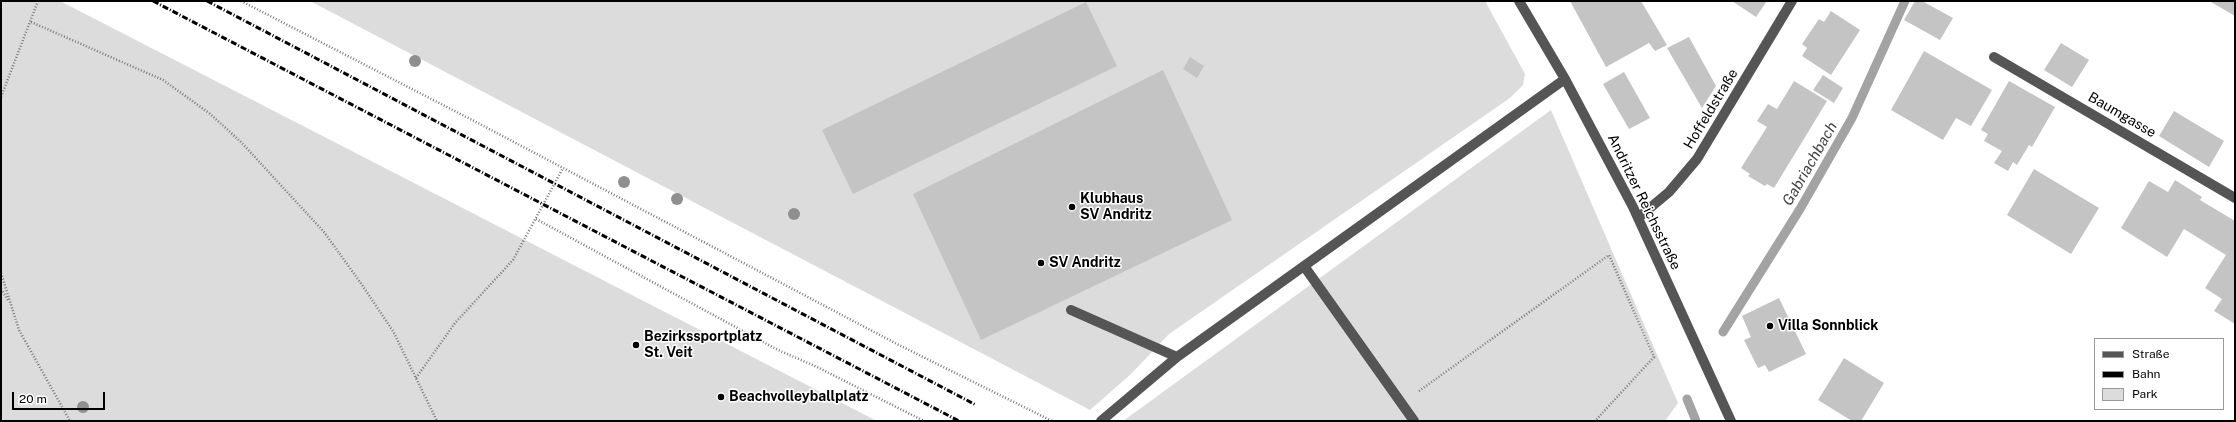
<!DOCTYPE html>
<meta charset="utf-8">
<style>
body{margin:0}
#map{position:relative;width:2236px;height:422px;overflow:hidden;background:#fff;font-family:"Public Sans",sans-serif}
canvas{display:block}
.frame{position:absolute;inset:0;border:2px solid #000;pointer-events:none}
.legend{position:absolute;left:2094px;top:338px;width:130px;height:72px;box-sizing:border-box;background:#fff;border:1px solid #999;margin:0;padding:5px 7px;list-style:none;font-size:12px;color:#000}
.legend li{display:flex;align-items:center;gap:8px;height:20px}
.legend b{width:20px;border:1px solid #999}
.scale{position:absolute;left:12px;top:392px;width:93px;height:18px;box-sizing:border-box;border:2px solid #000;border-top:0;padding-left:5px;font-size:12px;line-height:14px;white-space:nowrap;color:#000;-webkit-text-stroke:3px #fff;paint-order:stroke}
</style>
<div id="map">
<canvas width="2236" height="422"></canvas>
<div class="frame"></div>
<ul class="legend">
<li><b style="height:5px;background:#555"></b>Straße</li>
<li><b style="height:5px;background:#000"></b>Bahn</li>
<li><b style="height:11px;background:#dcdcdc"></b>Park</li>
</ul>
<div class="scale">20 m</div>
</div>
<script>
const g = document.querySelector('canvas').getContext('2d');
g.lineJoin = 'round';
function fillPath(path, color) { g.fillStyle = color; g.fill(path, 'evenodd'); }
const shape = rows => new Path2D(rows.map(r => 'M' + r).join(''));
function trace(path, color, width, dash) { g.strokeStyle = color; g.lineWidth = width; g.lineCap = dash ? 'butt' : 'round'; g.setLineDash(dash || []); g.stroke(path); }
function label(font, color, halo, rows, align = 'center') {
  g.font = font + ' "Public Sans",sans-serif'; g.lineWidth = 3; g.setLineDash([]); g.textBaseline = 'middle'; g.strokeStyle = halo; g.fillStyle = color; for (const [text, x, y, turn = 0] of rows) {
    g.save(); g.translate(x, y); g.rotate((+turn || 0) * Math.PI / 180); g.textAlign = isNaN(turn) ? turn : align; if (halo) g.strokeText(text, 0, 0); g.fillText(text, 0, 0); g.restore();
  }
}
const green = shape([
 [1,1,60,1,877,421,1,421],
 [310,1,1485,1,1525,74,1523,85,1510,98,1169,334,1131,374,1090,410],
 [1551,110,1678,403,1665,421,1123,421]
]);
const stream = shape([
 [1723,332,1800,209,1852,118,1905,1],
 [1687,399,1696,421]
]);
const building = shape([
 [1570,1,1641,1,1667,45,1655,51,1649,43,1606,67],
 [1732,1,1767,1,1756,17],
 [1915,1,1922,1,1953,18,1940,40,1904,20],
 [2212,1,2235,1,2235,16,2211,2],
 [1086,2,1117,66,853,194,822,130],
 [1831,11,1860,30,1831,75,1802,56,1807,48,1802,44,1819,19,1824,22],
 [1689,37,1716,86,1702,108,1667,48],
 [2061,43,2089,60,2072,87,2044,70],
 [1924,51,1992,90,1971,126,1956,118,1943,140,1891,110],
 [1190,57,1204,66,1197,78,1183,69],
 [1163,70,1232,220,981,340,913,194],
 [1624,72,1650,118,1629,129,1603,84],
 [1823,75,1843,88,1834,103,1813,90],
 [1794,81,1827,101,1774,188,1767,184,1765,186,1748,176,1750,174,1741,168,1767,127,1757,121,1768,104,1777,109],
 [2009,81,2055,107,2032,147,2029,145,2017,165,2013,162,2008,171,1994,163,2002,151,1984,141,1988,134,1981,130],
 [2174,111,2224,141,2209,167,2159,136],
 [2034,169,2099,208,2071,254,2007,215],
 [2175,180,2202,197,2200,200,2235,221,2235,324,2214,311,2222,299,2205,288,2226,255,2184,229,2167,257,2121,228,2149,181,2168,192],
 [1779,298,1806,354,1769,372,1765,365,1758,368,1744,340,1751,337,1742,316],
 [1844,358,1884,383,1861,421,1852,421,1818,400]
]);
const path = shape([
 [241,1,476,122,895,343,1052,421],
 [31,22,163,80,209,113,241,142,324,232,360,282,393,331,437,421],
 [1,97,38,1],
 [536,219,778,350,817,367,924,421],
 [1,273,19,330,70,421],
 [1,289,8,300],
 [416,378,455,323,513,260,563,168],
 [1419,391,1609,255,1654,357,1595,421]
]);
const minor = shape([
 [1519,1,1565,79,1633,207,1731,421],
 [1994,57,2235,198],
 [1638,218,1669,192,1697,159,1792,1],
 [1304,266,1414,421],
 [1071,310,1177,357],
 [1101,421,1177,357,1565,79]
]);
const rail = shape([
 [153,1,959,421],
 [207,1,976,405]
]);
const trees = [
 [415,61],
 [624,182],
 [677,199],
 [794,214],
 [83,407]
];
const markers = [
 [1072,207,4,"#000"],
 [1041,263,4,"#000"],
 [1770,326,4,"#000"],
 [636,345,4,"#000"],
 [721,397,4,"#000"]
];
const streetNames = [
 ["Hoffeldstraße",1711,109,-59],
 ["Baumgasse",2122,115,30],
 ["Andritzer Reichsstraße",1644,202,64]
];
const poiNames = [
 ["Klubhaus",1080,199],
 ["SV Andritz",1080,215],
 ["SV Andritz",1049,263],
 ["Villa Sonnblick",1778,326],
 ["Bezirkssportplatz",644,337],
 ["St. Veit",644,353],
 ["Beachvolleyballplatz",729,397]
];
const waterNames = [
 ["Gabriachbach",1810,164,-60]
];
fillPath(green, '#dcdcdc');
trace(stream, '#a3a3a3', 9);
fillPath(building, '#c4c4c4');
trace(path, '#777', 2.5, [1, 2]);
trace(minor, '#555', 10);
trace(rail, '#000', 3, [6, 2, 1, 2]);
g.fillStyle = '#8f8f8f';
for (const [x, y] of trees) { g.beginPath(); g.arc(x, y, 6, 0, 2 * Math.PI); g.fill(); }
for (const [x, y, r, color] of markers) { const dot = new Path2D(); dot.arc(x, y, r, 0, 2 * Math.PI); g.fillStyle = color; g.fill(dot); trace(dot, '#fff', 1.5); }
label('14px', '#000', '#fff', streetNames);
label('bold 14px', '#000', '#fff', poiNames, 'left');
label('italic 15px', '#444', '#fff', waterNames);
</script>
